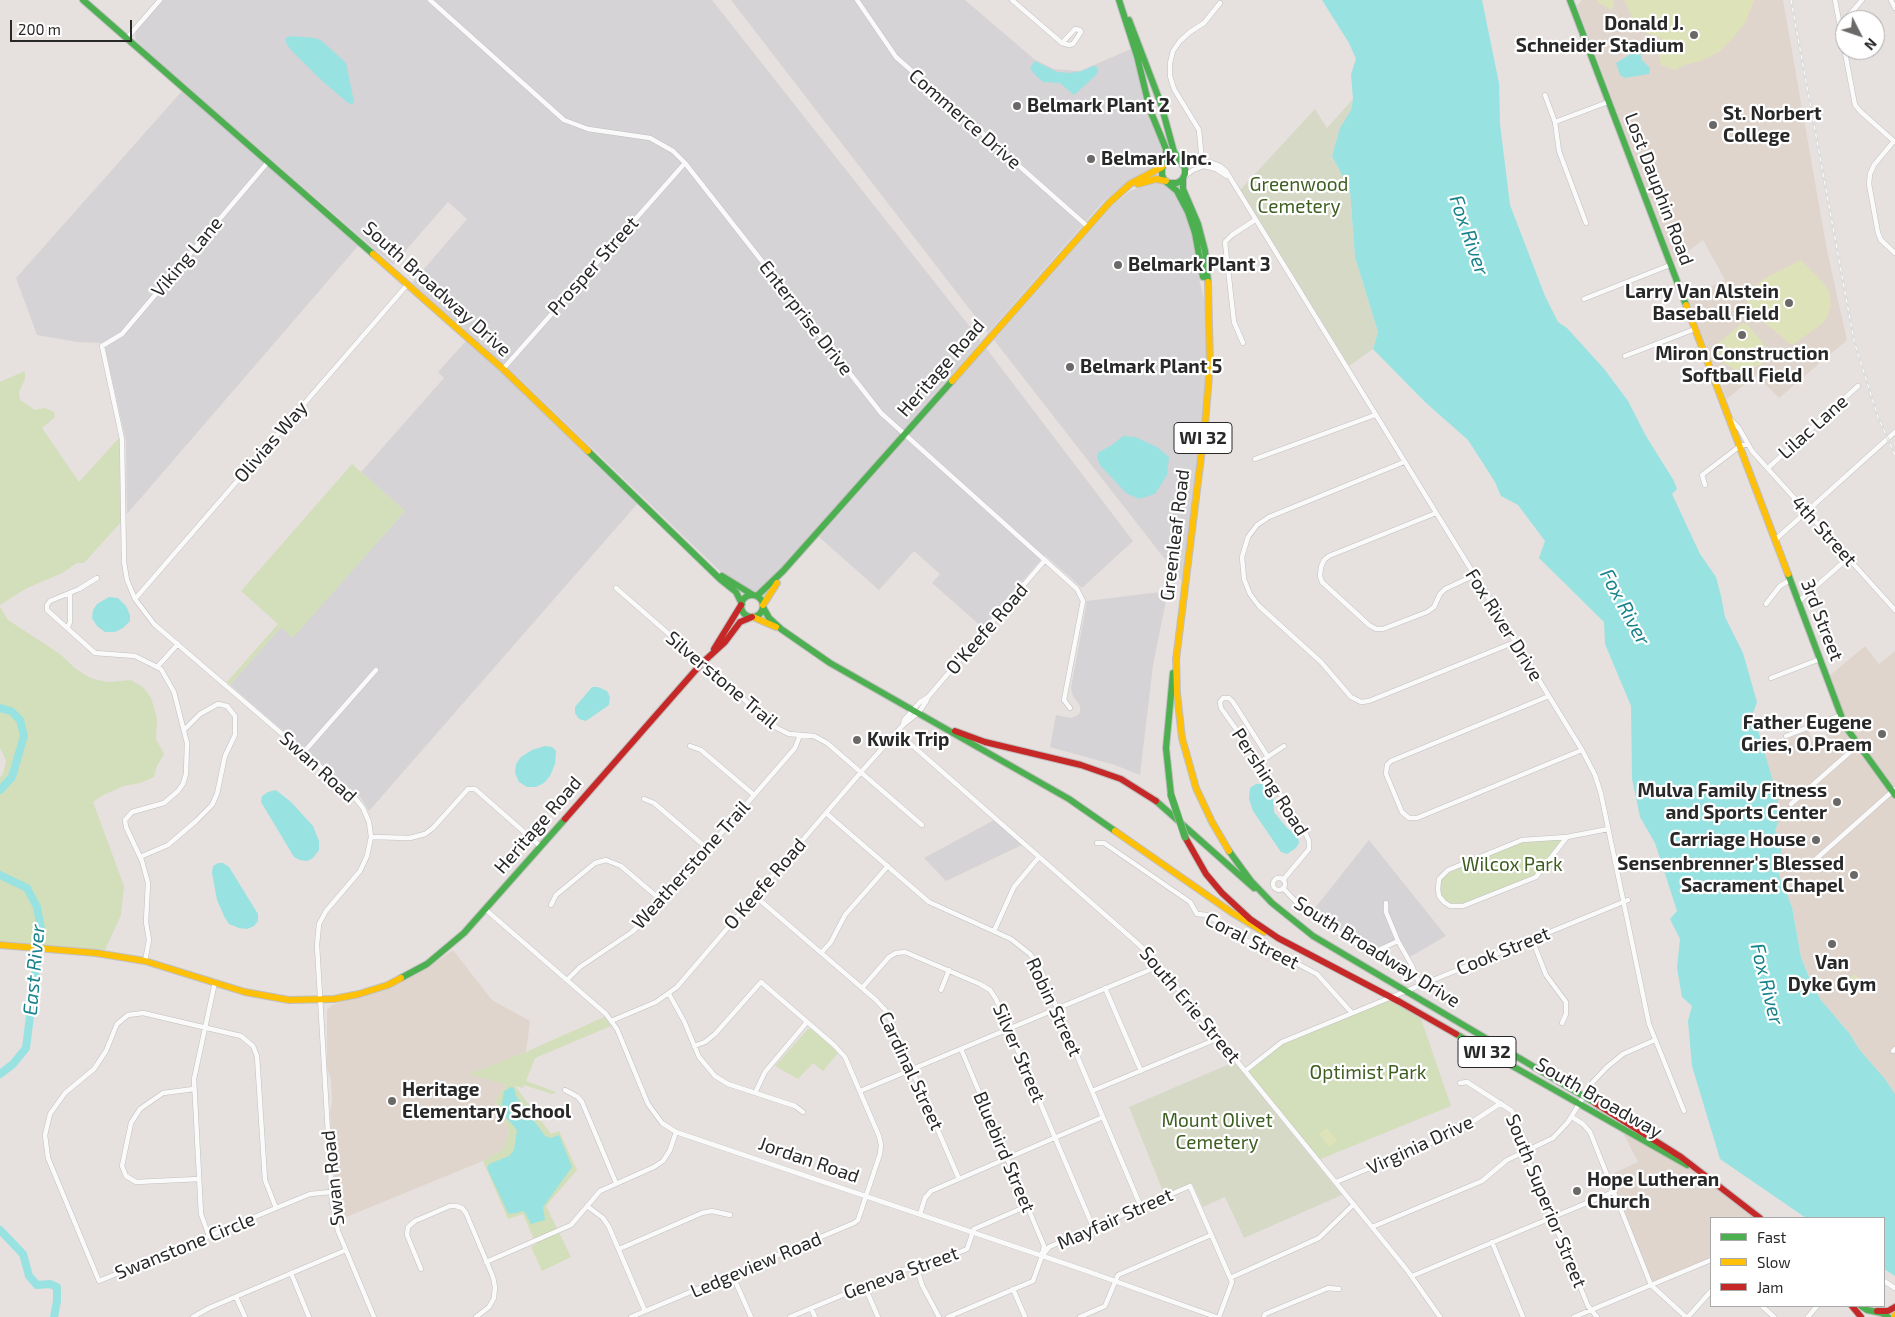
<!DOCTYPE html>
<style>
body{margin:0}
#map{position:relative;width:1895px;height:1317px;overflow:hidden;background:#e6e1de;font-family:"Exo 2",sans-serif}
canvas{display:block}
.legend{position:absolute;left:1710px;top:1217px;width:175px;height:90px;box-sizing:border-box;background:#fff;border:1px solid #a9a9a9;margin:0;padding:6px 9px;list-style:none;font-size:15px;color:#282828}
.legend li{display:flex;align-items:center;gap:10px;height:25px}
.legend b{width:25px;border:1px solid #a9a9a9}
.north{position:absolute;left:1835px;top:10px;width:50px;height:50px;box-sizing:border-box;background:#fff;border:1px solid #a9a9a9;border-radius:50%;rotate:131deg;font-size:14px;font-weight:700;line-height:20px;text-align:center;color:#282828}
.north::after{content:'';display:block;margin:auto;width:18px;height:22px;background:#6a6968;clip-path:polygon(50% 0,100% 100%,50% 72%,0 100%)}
.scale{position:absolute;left:10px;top:20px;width:122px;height:22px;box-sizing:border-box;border:2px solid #282828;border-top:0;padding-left:6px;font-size:15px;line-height:18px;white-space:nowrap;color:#282828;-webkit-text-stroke:4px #fff;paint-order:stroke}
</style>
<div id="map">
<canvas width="1895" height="1317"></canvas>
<ul class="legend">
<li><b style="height:6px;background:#4caf50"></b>Fast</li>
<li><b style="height:6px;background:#ffc107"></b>Slow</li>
<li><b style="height:6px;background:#c62828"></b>Jam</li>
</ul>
<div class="north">N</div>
<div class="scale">200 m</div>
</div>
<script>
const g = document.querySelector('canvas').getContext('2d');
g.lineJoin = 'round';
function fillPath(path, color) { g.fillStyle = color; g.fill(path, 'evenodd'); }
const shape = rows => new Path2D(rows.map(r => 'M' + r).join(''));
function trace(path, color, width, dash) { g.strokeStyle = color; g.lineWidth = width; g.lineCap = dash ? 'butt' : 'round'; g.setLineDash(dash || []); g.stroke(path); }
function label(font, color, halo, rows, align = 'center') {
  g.font = font + ' "Exo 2",sans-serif'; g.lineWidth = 4.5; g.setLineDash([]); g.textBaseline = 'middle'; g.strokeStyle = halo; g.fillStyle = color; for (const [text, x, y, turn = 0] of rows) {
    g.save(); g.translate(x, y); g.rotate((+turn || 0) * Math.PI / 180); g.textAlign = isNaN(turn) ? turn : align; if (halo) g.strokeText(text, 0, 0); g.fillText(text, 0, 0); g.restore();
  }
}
const industrial = shape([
 [163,0,712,0,981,341,766,587,757,592,747,589,723,574,519,378,412,283,467,219,448,202,393,265,152,56,136,40,135,35,137,29],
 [731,0,965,0,1034,59,1054,69,1080,71,1131,49,1164,148,1164,160,1159,166,1122,186,1103,202,988,333],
 [182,91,231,133,358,246,127,514,126,441,104,343,77,342,37,335,16,278],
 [1156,181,1170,186,1180,200,1191,226,1196,251,1199,279,1208,314,1210,364,1185,585,994,340,1113,205,1130,191],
 [466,341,506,377,638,503,369,811,361,798,230,685,281,627,293,637,405,511,361,472,444,378,438,372],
 [986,348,1133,541,1082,588,1045,555,982,627,932,583,940,574,914,551,879,590,819,537],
 [1168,591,1153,665,1140,775,1115,765,1050,747,1056,715,1071,718,1078,715,1080,712,1080,706,1073,696,1071,688,1087,601],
 [996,819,1024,844,946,881,924,858],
 [1369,840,1446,936,1408,958,1398,942,1372,953,1311,913]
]);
const education = shape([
 [1582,0,1783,0,1827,250,1847,340,1779,398,1756,375,1727,399,1687,297,1725,280,1703,240,1674,262,1577,6],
 [1865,646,1879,664,1895,651,1895,1094,1885,1079,1859,1049,1850,1034,1821,1000,1813,986,1801,957,1792,907,1779,875,1782,857,1780,838,1775,830,1778,823,1778,798,1763,748,1808,731,1815,746,1829,740,1822,725,1844,716,1829,676],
 [453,950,492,1000,530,1021,526,1052,470,1074,506,1085,495,1101,509,1132,503,1149,483,1161,339,1220,336,1205,330,1112,332,1103,331,1080,327,1068,327,1010,332,1005,395,985,430,966],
 [1621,1129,1695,1168,1760,1218,1711,1218,1711,1260,1651,1285,1607,1176,1638,1162]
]);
const green = shape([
 [25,371,25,379,19,392,20,400,35,410,45,408,54,412,55,417,42,428,79,482,119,438,121,522,84,563,77,563,62,573,27,588,0,605,0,382],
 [352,464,405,511,293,638,281,627,230,685,227,682,278,624,241,591],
 [0,607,8,620,60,654,76,669,90,678,107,682,131,680,144,688,151,698,157,718,156,739,164,754,157,766,154,777,140,783,124,786,103,795,93,802,124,886,121,915,105,950,0,941,0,777,3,774,6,761,0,748],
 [1567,837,1536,877,1459,907,1444,902,1438,889,1442,875,1522,840],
 [1390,997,1419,1013,1451,1106,1318,1160,1245,1071,1282,1042],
 [604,1017,611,1026,535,1058,526,1081,556,1092,555,1093,552,1094,524,1085,523,1088,515,1086,551,1134,559,1131,577,1170,546,1206,571,1257,542,1271,531,1247,536,1244,523,1214,508,1219,483,1161,503,1149,509,1132,495,1101,506,1085,469,1074,526,1052],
 [808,1029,812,1029,838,1053,823,1071,813,1063,798,1079,775,1066]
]);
const cemetery = shape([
 [1353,99,1351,110,1340,129,1332,156,1350,190,1355,257,1378,332,1373,349,1349,366,1240,190,1315,109,1327,128],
 [1234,1062,1342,1195,1244,1238,1225,1197,1203,1207,1192,1183,1164,1194,1129,1107]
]);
const pitch = shape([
 [1597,0,1614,0,1613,7,1612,10,1597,2],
 [1624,0,1754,0,1746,21,1734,37,1719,52,1703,60,1684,65,1675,70,1661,65,1658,51,1662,38,1646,33,1634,21],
 [1801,260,1825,285,1829,292,1831,304,1828,315,1823,323,1792,345,1761,320,1747,303,1747,294,1765,278],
 [1742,323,1747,324,1771,353,1762,364,1746,370,1734,369,1724,363,1716,354,1714,347],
 [1855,974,1863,984,1852,993,1844,984],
 [1327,1128,1337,1141,1329,1147,1319,1134]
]);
const water = shape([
 [1322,0,1482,0,1499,83,1500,124,1510,205,1545,296,1558,322,1567,328,1605,370,1628,401,1646,436,1674,481,1677,489,1672,494,1700,554,1716,577,1721,596,1725,617,1743,653,1757,702,1753,713,1778,798,1778,823,1775,830,1780,838,1782,857,1779,875,1792,907,1801,957,1812,985,1821,1000,1850,1034,1859,1049,1885,1079,1895,1094,1895,1276,1884,1269,1884,1218,1806,1218,1720,1159,1692,1066,1688,1021,1692,1006,1682,997,1677,968,1680,939,1670,919,1677,911,1655,843,1640,817,1632,779,1631,706,1605,644,1604,622,1539,558,1545,541,1518,505,1501,496,1495,482,1468,440,1425,402,1373,349,1378,332,1355,257,1350,190,1332,156,1340,128,1351,110,1353,99,1351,74,1356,59,1349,43],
 [290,36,315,38,322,41,346,63,354,102,352,104,348,103,319,78,290,49,286,43,286,38],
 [1639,49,1642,60,1650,68,1649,74,1625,78,1620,75,1616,63],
 [1035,61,1057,72,1070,73,1082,71,1093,66,1097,67,1098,71,1096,75,1074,95,1060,83,1043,82,1035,75,1030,68],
 [1123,436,1135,437,1157,447,1169,457,1167,475,1155,494,1139,499,1126,493,1100,465,1097,458,1098,453,1112,445],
 [109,597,118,598,126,606,130,615,130,621,123,628,115,632,105,632,97,626,92,618,93,610,97,604],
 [592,687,598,687,607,691,610,697,609,705,586,721,579,719,575,713,575,707],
 [545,746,552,747,556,751,555,764,550,776,544,783,536,787,527,787,519,782,515,773,516,764,521,757,532,750],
 [1256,784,1263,784,1273,797,1274,812,1287,828,1298,836,1299,843,1296,848,1287,854,1281,852,1253,811,1249,799,1250,788],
 [276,790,291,802,313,826,319,841,319,850,313,858,307,861,300,860,294,857,261,802,262,796,268,792],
 [218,863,223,863,229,867,258,914,258,921,254,926,247,929,239,928,229,924,225,918,217,900,212,873,213,866],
 [511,1087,514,1088,516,1096,545,1136,550,1138,559,1135,572,1167,543,1207,545,1220,531,1224,524,1211,511,1214,508,1213,487,1168,489,1164,509,1156,514,1150,517,1130,503,1114,501,1109,504,1091]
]);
const river = shape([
 [0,708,11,711,20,720,24,736,12,777,0,790],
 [0,875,27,888,37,907,41,929,26,1048,13,1064,0,1074],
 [0,1230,23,1254,29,1276,37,1285,50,1284,57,1287,57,1301,54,1317]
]);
const street = shape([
 [430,0,564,120,588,129,650,138,673,151,685,163,881,413,1077,589,1083,601,1064,700,1070,708],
 [857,0,896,57,1087,226],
 [1012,0,1062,43,1069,45,1073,44,1081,32,1080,30,1075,29,1062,43],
 [1835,0,1855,105,1861,112,1895,142],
 [1891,0,1895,8],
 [1840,26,1862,0],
 [127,38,160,0],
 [1545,95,1555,122],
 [1894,141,1874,165,1870,174,1869,184,1878,233,1881,240,1895,253],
 [268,162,122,334,102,346,122,439,124,562,127,580,135,599,154,624,352,794,363,808,369,822,371,837,367,856,360,871,326,911,319,924,317,945,332,1202,338,1231,374,1317],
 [1202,162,1199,130,1174,89,1170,76,1170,63,1173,51,1180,41,1190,32,1204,23,1220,3],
 [1182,163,1188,164,1210,162,1220,166,1226,171,1582,750,1595,775,1601,794,1649,1024,1684,1111],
 [1185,176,1193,170,1204,166,1216,169,1227,176],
 [1586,223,1559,151,1555,122,1608,102],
 [1584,299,1670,265],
 [1243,343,1234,322,1225,242,1232,235,1255,220],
 [1625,356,1695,329],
 [503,369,685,163],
 [1730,419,1739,428,1748,444],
 [1255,459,1375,415],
 [1404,462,1269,517,1257,525,1248,537,1242,557,1244,579,1250,594,1259,606,1321,662,1351,697,1361,702,1369,701,1515,642],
 [1768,468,1858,386],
 [1705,485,1702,475,1740,446,1748,444,1752,451,1895,610],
 [1436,513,1329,556,1324,560,1321,567,1320,576,1322,582,1369,625,1376,629,1383,629,1427,612,1434,607,1440,594,1445,589,1473,576],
 [1775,540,1895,432],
 [97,578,79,589,50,601,47,605,47,610,95,653,135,656,161,669,174,692,187,743,186,774,183,784,178,791,164,803,132,812,125,820,126,827,142,861,148,883,146,922,149,940,145,961],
 [616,588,777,728,789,734,814,736,827,743,922,825],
 [135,599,407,285],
 [1798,602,1848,558],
 [1766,604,1780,586,1790,580],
 [68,627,70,622,70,593],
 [158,666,178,644],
 [1771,678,1820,659],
 [1549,696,1391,761,1387,765,1386,774,1402,812,1409,818,1417,818,1582,750],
 [903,725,904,720,920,702,928,697],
 [897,732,1136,942,1153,958,1407,1270,1440,1317],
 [1786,736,1841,715],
 [690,746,701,750,754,795],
 [303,753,376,670],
 [1268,757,1233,702,1229,698,1223,698,1220,702,1221,708,1256,757,1304,830,1309,841,1309,849,1283,880],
 [1260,762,1284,746],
 [644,799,654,803,708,849],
 [1791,804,1858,745],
 [826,813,929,902,1011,939,1030,954,1040,968,1141,1207],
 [371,837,410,838,425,834,433,828,468,789,475,789,540,846],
 [1567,837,1536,877,1463,906,1450,906,1444,902,1439,896,1438,889,1439,879,1448,870,1522,840,1567,837],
 [1567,837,1608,829],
 [1097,843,1104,843,1190,902,1197,914,1207,915,1252,944,1277,953,1317,974,1352,1013],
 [140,857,168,845,196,821,212,805,217,794,225,756,235,735,235,716,227,706,218,704,200,714,184,730],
 [1815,863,1816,859,1895,789],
 '1273 884a6 6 0 1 1 12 0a6 6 0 1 1-12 0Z',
 [1283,888,1299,905,1331,928,1372,953,1398,941],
 [755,896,876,1000,887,1012,959,1179],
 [1386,903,1386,912,1398,941,1411,964,1420,985],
 [551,905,556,895,595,863,606,860,621,866,662,901],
 [485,909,606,1014,617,1029,648,1104,662,1123,676,1132,1081,1269,1216,1317],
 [994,931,1014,887,1039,857],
 [1532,939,1546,975,1566,1002,1566,1014,1562,1023],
 [821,953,831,942,845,915,888,866],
 [567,980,580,967,632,932,651,914,795,748,800,735],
 [862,988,889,957,896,953,905,952,980,984,990,990,996,999,1093,1227],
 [1105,988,1141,1071],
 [941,990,949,970],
 [669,994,684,1021,699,1057,715,1076,728,1084,795,1106,803,1112],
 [611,1021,656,1002,677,987,861,772,903,725,918,713,926,702,928,697,1045,560],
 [961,1049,1044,1246,1042,1254],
 [1893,1051,1895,1049],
 [1245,1071,1282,1042,1628,900],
 [1460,1083,1467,1082,1512,1111,1529,1150,1528,1159,1588,1306,1597,1317],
 [194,1089,163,1093,140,1109,131,1123,122,1166,126,1176,136,1182,199,1179],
 [565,1090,578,1097,582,1102,616,1183],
 [860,1091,1159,966],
 [1092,1091,1219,1038],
 [755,1093,765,1072,807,1022],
 [1572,1117,1583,1124,1590,1132,1651,1285,1686,1317],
 [1336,1182,1457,1132,1501,1103],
 [587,1206,603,1218,609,1227,645,1311],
 [276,1208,265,1180,257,1056,253,1046,241,1036,143,1013,128,1015,117,1024,106,1051,94,1069,65,1093,50,1114,45,1135,48,1158,99,1281,209,1236,276,1208,310,1194,331,1192],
 [920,1214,925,1198,931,1191,1103,1117],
 [1372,1227,1482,1181,1507,1160,1553,1138,1568,1122,1592,1083,1607,1067,1623,1054,1655,1040],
 [209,1236,201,1214,194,1079,215,982],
 [1492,1242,1523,1317],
 [619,1249,702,1213,712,1211,730,1215],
 [486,1262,571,1225,600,1191,654,1167,663,1161,670,1150,676,1132],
 [916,1266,922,1285,939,1317],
 [421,1269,407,1235,408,1227,415,1221,450,1206,456,1206,462,1208,466,1213,493,1277,495,1287,494,1298,489,1307,476,1317],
 [291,1273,309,1317],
 [732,1274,751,1317],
 [1412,1276,1613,1192],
 [1230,1278,1319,1238,1354,1204],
 [1884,1281,1895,1288],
 [864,1285,878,1317],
 [1013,1289,1025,1317],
 [236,1297,245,1317],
 [1762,1306,1774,1317],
 [811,1308,815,1317],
 [193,1317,209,1308,346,1250],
 [631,1317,854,1223,858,1220,880,1154,881,1145,879,1136,845,1057,834,1045,761,982,715,1034,705,1042,694,1046],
 [790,1317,902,1270,927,1266,967,1249,974,1229,1027,1206],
 [948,1317,1033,1281,1042,1256,1049,1247,1190,1186,1232,1282,1219,1317],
 [1080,1317,1105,1306,1118,1275,1211,1235],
 [1264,1317,1265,1314,1328,1288,1339,1289],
 [1574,1317,1711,1260],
 [1688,1317,1711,1291],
 [1808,1317,1817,1306]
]);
const fast = shape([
 [83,0,373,254],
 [1119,0,1137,56,1150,110,1166,149,1166,159,1162,169,1162,175,1164,180,1177,191,1188,212,1195,233,1203,277],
 [1570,0,1686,305],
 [1129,20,1161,104,1174,152,1185,168,1185,174,1182,180,1177,183,1169,183],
 [1183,179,1183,189,1198,224,1205,251,1208,282],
 [588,451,721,580,736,592,742,604],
 [1788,574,1845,726,1895,795],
 [722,576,753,595],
 '741 606a11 11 0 1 1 22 0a11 11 0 1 1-22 0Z',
 [757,596,783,571,952,381],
 [763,607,769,618,781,629,830,663,1069,799,1115,831],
 [1171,795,1166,748,1173,673],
 [1156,801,1254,888],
 [1229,851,1251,881,1272,903,1313,936,1595,1103],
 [401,978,427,964,464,933,565,819],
 [1456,1034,1687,1165],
 [1861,1306,1867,1310,1882,1313,1888,1317]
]);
const slow = shape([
 [1138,184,1156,179,1166,181],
 [373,254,503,369,588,451],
 [1686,305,1788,574],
 [952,381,1109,203,1130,184,1162,167],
 [763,605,777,583],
 [753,617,776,627],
 [1176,658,1177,693,1182,738,1196,788,1212,822,1229,851],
 [1176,660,1205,425,1210,364,1208,282],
 [1115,831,1231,912,1264,932],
 [0,945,96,953,145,961,245,992,289,1000,334,999,359,994,388,985,401,978],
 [1894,1317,1895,1315]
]);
const jam = shape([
 [714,649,741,605],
 [955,731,985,742,1081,765,1121,779,1156,801],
 [565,819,701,664,725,642,740,622,752,617],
 [1185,837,1206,874,1222,893,1250,919,1278,938,1400,1002,1456,1034],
 [1595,1103,1681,1157,1760,1218],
 [1852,1306,1861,1317],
 [1877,1311,1888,1311,1895,1307]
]);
const rail = shape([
 [1791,0,1854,341,1878,417,1895,455]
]);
const fastBridge = shape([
 [1171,795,1185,837]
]);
const markers = [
 [1694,35,5,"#6a6968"],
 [1017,106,5,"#6a6968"],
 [1713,125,5,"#6a6968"],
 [1091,159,5,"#6a6968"],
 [1118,265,5,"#6a6968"],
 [1789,303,5,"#6a6968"],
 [1742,335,5,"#6a6968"],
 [1070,367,5,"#6a6968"],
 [1882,734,5,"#6a6968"],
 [857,740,5,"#6a6968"],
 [1837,802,5,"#6a6968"],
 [1816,840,5,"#6a6968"],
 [1854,875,5,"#6a6968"],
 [1832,944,5,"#6a6968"],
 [392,1101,5,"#6a6968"],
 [1577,1191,5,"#6a6968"]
];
const shields = [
 [1203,438,58],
 [1487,1052,58]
];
const shieldNames = [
 ["WI 32",1203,438],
 ["WI 32",1487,1052]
];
const poiNames = [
 ["Donald J.",1684,24,"right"],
 ["Schneider Stadium",1684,46,"right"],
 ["Belmark Plant 2",1027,106],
 ["St. Norbert",1723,114],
 ["College",1723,136],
 ["Belmark Inc.",1101,159],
 ["Belmark Plant 3",1128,265],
 ["Larry Van Alstein",1779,292,"right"],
 ["Baseball Field",1779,314,"right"],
 ["Miron Construction",1742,354,"center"],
 ["Softball Field",1742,376,"center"],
 ["Belmark Plant 5",1080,367],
 ["Father Eugene",1872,723,"right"],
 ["Gries, O.Praem",1872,745,"right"],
 ["Kwik Trip",867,740],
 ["Mulva Family Fitness",1827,791,"right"],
 ["and Sports Center",1827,813,"right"],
 ["Carriage House",1806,840,"right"],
 ["Sensenbrenner's Blessed",1844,864,"right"],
 ["Sacrament Chapel",1844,886,"right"],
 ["Van",1832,963,"center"],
 ["Dyke Gym",1832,985,"center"],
 ["Heritage",402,1090],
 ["Elementary School",402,1112],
 ["Hope Lutheran",1587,1180],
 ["Church",1587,1202]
];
const streetNames = [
 ["Commerce Drive",965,119,41],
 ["Lost Dauphin Road",1659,189,69],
 ["Viking Lane",187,257,-50],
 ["Prosper Street",593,266,-48],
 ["South Broadway Drive",437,289,42],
 ["Enterprise Drive",806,318,52],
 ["Heritage Road",941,368,-49],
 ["Lilac Lane",1813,427,-42],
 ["Olivias Way",271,442,-49],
 ["4th Street",1824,531,48],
 ["Greenleaf Road",1175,535,-83],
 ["3rd Street",1822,620,69],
 ["Fox River Drive",1504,625,58],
 ["O'Keefe Road",987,629,-49],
 ["Silverstone Trail",722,680,40],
 ["Swan Road",318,767,42],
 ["Pershing Road",1270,782,57],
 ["Heritage Road",538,825,-49],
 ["Weatherstone Trail",691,865,-48],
 ["O Keefe Road",765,884,-49],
 ["Coral Street",1252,941,27],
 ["Cook Street",1503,951,-22],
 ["South Broadway Drive",1377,952,32],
 ["South Erie Street",1190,1005,50],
 ["Robin Street",1054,1007,65],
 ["Silver Street",1019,1053,67],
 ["Cardinal Street",911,1071,65],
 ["South Broadway",1599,1098,30],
 ["Virginia Drive",1420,1145,-25],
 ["Bluebird Street",1004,1152,67],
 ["Jordan Road",809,1160,19],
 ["Swan Road",333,1178,-96],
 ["South Superior Street",1546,1201,68],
 ["Mayfair Street",1115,1219,-24],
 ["Swanstone Circle",185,1246,-22],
 ["Ledgeview Road",756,1265,-23],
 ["Geneva Street",901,1273,-20]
];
const parkNames = [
 ["Greenwood",1299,185],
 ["Cemetery",1299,207],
 ["Wilcox Park",1512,865],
 ["Optimist Park",1368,1073],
 ["Mount Olivet",1217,1121],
 ["Cemetery",1217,1143]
];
const waterNames = [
 ["Fox River",1469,235,71],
 ["Fox River",1625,607,62],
 ["East River",34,970,-85],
 ["Fox River",1767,984,76]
];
fillPath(industrial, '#d5d3d5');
fillPath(education, '#e0d5cd');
fillPath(green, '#d3deba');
fillPath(cemetery, '#d7d9c7');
fillPath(pitch, '#dee2b8');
fillPath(water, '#98e2e2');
trace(river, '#98e2e2', 8);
trace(street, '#c0bfbf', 5.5);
trace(fast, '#c0bfbf', 8);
trace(slow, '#c0bfbf', 8);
trace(jam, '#c0bfbf', 8);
trace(street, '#fbfafa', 4.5);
trace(fast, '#4caf50', 6);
trace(slow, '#ffc107', 6);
trace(jam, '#c62828', 6);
trace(rail, '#ddddde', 3);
trace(rail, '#fff', 1, [4]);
trace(fastBridge, '#bfbdbc', 8, []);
trace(fastBridge, '#4caf50', 7);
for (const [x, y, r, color] of markers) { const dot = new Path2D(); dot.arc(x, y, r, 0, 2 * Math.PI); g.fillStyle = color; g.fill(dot); trace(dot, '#fff', 2); }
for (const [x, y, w] of shields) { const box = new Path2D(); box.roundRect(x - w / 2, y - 15.5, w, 31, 4); g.fillStyle = '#fff'; g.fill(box); trace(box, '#282828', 1); }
label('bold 18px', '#282828', null, shieldNames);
label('bold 19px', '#282828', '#fff', poiNames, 'left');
label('19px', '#282828', '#fff', streetNames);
label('19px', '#3d5e20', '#fff', parkNames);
label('italic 20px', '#19838c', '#fff', waterNames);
</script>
